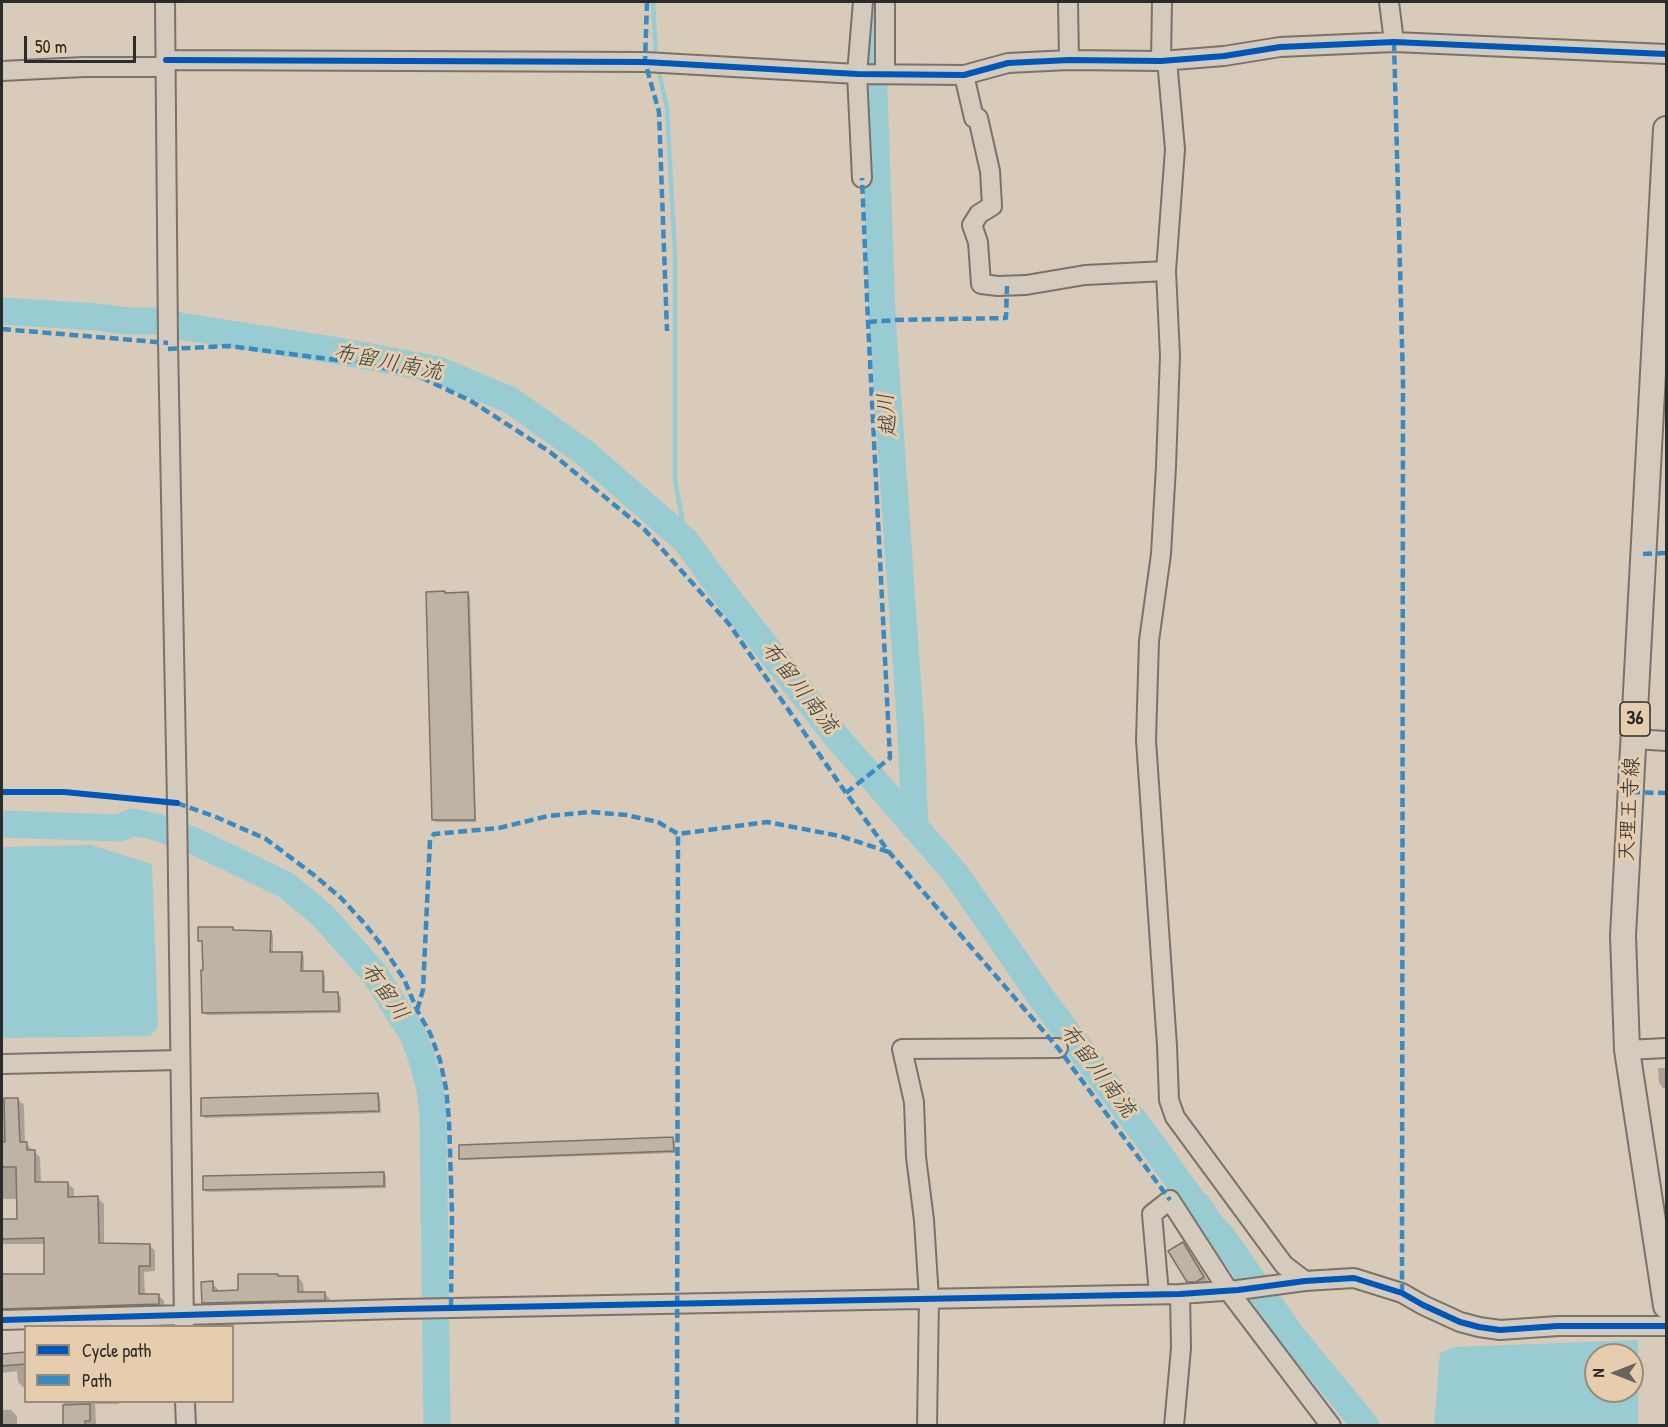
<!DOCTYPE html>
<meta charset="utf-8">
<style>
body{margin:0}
#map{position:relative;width:1668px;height:1427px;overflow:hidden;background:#d8cbba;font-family:"Patrick Hand",sans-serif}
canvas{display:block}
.frame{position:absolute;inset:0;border:3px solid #2b2b2b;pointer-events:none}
.legend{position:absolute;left:24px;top:1325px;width:210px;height:78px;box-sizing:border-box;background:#e5cdad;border:2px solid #9b8c79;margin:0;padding:8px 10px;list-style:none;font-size:18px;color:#2b2b2b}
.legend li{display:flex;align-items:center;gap:12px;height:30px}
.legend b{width:30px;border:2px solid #9b8c79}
.north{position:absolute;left:1584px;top:1343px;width:60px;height:60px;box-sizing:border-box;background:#e5cdad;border:2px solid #9b8c79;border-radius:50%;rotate:270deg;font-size:16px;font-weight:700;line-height:24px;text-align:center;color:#2b2b2b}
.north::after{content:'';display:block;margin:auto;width:21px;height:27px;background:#68635d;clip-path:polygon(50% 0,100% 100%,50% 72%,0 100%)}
.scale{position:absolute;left:24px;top:36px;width:112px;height:27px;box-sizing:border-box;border:3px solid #2b2b2b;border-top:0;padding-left:8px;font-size:18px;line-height:21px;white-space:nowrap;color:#2b2b2b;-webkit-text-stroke:4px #e5cdad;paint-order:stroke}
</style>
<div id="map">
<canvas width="1668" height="1427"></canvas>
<div class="frame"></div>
<ul class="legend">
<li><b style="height:8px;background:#0057b8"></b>Cycle path</li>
<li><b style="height:8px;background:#3a8ac2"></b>Path</li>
</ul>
<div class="north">N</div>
<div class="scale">50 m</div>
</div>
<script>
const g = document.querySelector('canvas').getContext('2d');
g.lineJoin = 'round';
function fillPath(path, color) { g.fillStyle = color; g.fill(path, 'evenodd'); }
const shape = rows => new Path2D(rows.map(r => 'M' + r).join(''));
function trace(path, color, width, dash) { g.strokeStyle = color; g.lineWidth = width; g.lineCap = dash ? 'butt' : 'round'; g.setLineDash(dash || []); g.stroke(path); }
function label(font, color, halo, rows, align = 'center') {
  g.font = font + ' "Patrick Hand","Klee One",sans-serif'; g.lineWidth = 6; g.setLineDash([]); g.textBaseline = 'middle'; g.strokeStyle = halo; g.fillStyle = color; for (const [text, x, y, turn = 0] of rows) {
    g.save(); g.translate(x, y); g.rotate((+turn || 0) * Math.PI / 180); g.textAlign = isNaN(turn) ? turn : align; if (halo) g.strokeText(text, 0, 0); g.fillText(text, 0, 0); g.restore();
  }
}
const water = shape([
 [91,845,152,864,158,1027,150,1036,2,1038,2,847],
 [1638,1340,1638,1425,1434,1425,1440,1353,1455,1347],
 [1596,1355,1632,1355,1632,1391,1596,1391]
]);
const shadow = shape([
 [468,594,470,596,476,822,436,822,433,819],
 [233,928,237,932,270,932,273,935,273,953,301,953,304,957,304,972,322,973,325,976,325,994,338,994,341,997,341,1013,207,1015,204,1012,204,944,199,940],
 [1658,1068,1666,1068,1666,1088,1663,1088,1659,1083],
 [378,1094,380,1097,381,1113,205,1118,203,1116],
 [18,1099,24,1105,25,1143,40,1157,41,1183,67,1183,74,1189,74,1198,98,1198,104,1204,104,1245,149,1245,155,1251,155,1271,144,1272,145,1295,158,1295,164,1301,164,1310,2,1312,2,1276,46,1275,46,1244,2,1244,2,1221,18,1221,18,1199,2,1199,2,1100],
 [673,1139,675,1141,675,1153,463,1160,461,1158],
 [383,1173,386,1176,386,1188,207,1192,205,1189],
 [1183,1244,1189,1250,1209,1283,1202,1287,1195,1287,1188,1281],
 [279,1277,298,1277,303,1283,304,1293,324,1293,330,1299,330,1305,209,1308,203,1303,212,1283,218,1289,218,1292,240,1292],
 [26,1354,26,1389,25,1389,18,1382,17,1371,2,1373,2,1356],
 [60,1402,119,1402,119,1404,95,1404,96,1426,65,1426,65,1404],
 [2,1410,11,1410,17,1416,17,1426,2,1426]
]);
const stream = shape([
 [653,2,656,59],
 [658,67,667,108,675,256,675,480,686,541]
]);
const river = shape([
 [879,2,873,66,882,314,911,733,915,828],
 [2,311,97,317,127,321,162,321,180,326,339,351,438,370,510,400,585,453,686,541,711,576,835,735,955,873,1043,1000,1151,1143,1193,1201,1197,1204,1211,1225,1221,1235,1290,1333,1366,1426],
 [2,824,119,828,133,822,156,827,192,840,286,885,322,915,374,973,413,1035,421,1056,430,1088,433,1113,437,1426]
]);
const building = shape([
 [445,591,445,593,468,592,475,820,432,820,426,592,445,591],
 [198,927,233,927,233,930,271,931,270,952,302,952,301,971,323,971,323,992,338,992,339,1011,202,1013,201,970,203,970,202,941,198,941,198,927],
 [378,1093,379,1111,201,1116,201,1098,378,1093],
 [4,1098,18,1098,20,1142,27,1142,27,1150,35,1150,35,1182,68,1182,68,1197,98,1196,99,1243,150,1244,150,1266,139,1266,139,1294,159,1294,159,1304,2,1309,2,1274,44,1274,44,1238,2,1239,2,1219,17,1219,16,1167,2,1167,2,1142,5,1142,4,1098],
 [673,1137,674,1151,459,1159,459,1145,673,1137],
 [384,1172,384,1186,203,1190,203,1176,384,1172],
 [1183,1242,1204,1277,1196,1282,1187,1282,1168,1251,1183,1242],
 [238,1274,278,1274,278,1276,298,1276,298,1292,325,1292,325,1300,202,1303,201,1282,213,1281,213,1291,238,1290,238,1274],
 [26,1352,26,1364,2,1366,2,1354,26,1352],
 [90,1404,90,1421,85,1421,85,1425,63,1425,63,1405,90,1404]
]);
const minor = shape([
 [165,2,168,343,177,803,184,1325],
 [1068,2,1069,60],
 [1389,2,1394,42],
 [166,60,645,62,857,74,964,75,1008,63,1069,60,1161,61,1224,56,1280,47,1394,42,1666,54],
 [1167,60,1175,149,1166,271,1170,356,1166,466,1161,554,1149,641,1146,740,1167,1046,1169,1100,1175,1117,1284,1265,1305,1281],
 [1161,61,1162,2],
 [2,71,84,67,166,67],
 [885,74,885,2],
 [964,75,974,118,978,118,990,171,992,206,979,214,972,225,978,242,981,284,998,286,1026,285,1085,275,1166,271],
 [862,178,857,74,863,2],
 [1634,739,1666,741],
 [1627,1050,1666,1048],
 [2,1064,179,1060],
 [1159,1294,1152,1214,1170,1200,1228,1290,1331,1426],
 [2,1320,400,1309,1180,1294,1238,1290,1305,1281,1354,1278,1402,1293,1423,1305,1460,1322,1479,1327,1500,1330,1558,1326,1666,1326],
 [185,1402,186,1426],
 [927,1426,929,1299,924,1220,916,1157,914,1102,902,1049,1058,1048],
 [1174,1426,1181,1348,1180,1294]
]);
const major = shape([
 [1666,129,1623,936,1627,1050,1666,1306]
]);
const quiet = shape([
 [647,2,645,62,659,112,667,331],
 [1394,42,1403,381,1402,1293],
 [868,322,896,320,1006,318,1007,286],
 [2,329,168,343],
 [168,349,229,346,360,363,416,375,471,401,550,452,645,530,729,624,846,793,889,852,1058,1048,1170,1200],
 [1643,554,1666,553],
 [1631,792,1666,793],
 [846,793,890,758,868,322,862,178],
 [177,803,216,817,266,839,314,875,341,898,364,923,383,947,404,979,417,1010,430,1033,440,1060,446,1088,449,1120,452,1213,451,1308],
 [417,1010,423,990,430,840,434,834,499,828,548,816,590,812,626,815,658,822,678,834,767,822,840,836,889,852],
 [677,1426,678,834]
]);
const cycleway = shape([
 [166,60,645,62,857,74,964,75,1008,63,1069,60,1161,61,1224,56,1280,47,1394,42,1666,54],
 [2,792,64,792,177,803],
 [2,1320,400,1309,1180,1294,1238,1290,1305,1281,1354,1278,1402,1293,1423,1305,1460,1322,1479,1327,1500,1330,1558,1326,1666,1326]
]);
const shields = [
 [1635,719,30]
];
const shieldNames = [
 ["36",1635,719]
];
const streetNames = [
 ["天理王寺線",1630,809,-87]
];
const waterNames = [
 ["布留川南流",388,363,11],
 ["越川",888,415,-94],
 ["布留川南流",799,688,52],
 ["布留川",384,992,55],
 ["布留川南流",1097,1071,53]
];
fillPath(water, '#99cbd2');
fillPath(shadow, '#0003');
trace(stream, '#99cbd2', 4.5);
trace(river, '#99cbd2', 27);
fillPath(building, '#bfb3a6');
trace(building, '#79736b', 1.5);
trace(minor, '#79736b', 22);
trace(major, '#79736b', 28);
trace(minor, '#d4cabe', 18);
trace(major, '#d4cabe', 24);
trace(quiet, '#3a8ac2', 4.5, [9, 4.5]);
trace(cycleway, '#0057b8', 6);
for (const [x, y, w] of shields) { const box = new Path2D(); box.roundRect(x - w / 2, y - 17, w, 34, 4.5); g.fillStyle = '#e5cdad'; g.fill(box); trace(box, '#2b2b2b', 1.5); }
label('bold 20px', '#2b2b2b', null, shieldNames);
label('21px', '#2b2b2b', '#e5cdad', streetNames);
label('italic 22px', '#374346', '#e5cdad', waterNames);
</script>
